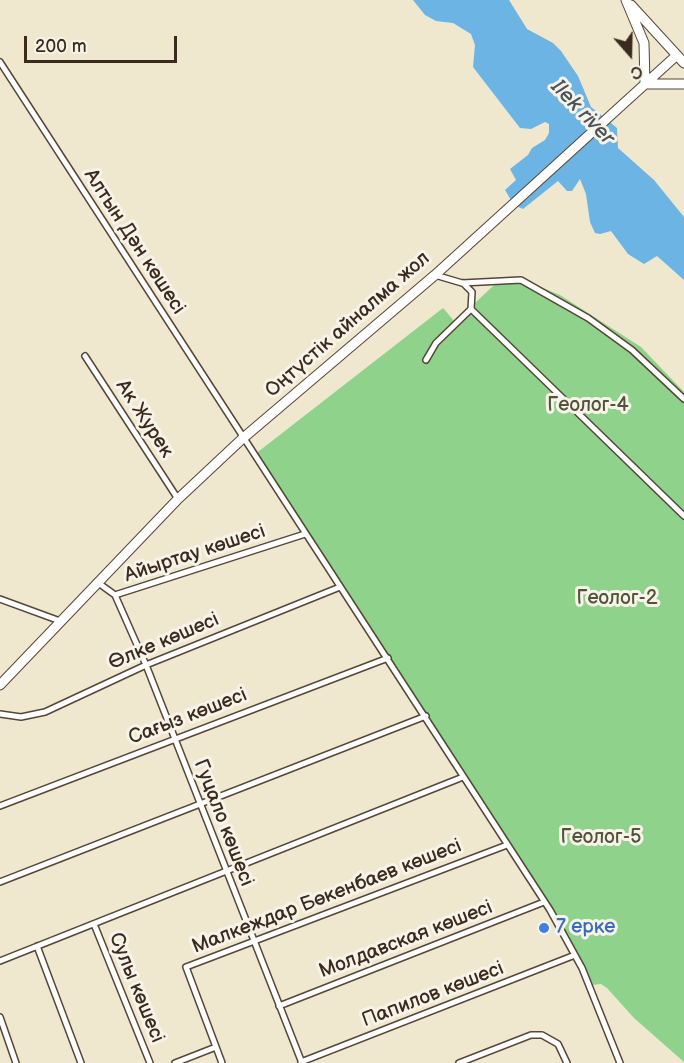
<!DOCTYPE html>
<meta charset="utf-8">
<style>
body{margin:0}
#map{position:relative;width:684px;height:1063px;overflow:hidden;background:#efe7ce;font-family:"Balsamiq Sans",sans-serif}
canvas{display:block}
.north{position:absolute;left:600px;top:24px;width:60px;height:60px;-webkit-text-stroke:4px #f7f3e8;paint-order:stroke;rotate:160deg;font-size:16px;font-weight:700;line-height:24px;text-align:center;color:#3b2a1e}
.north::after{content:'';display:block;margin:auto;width:21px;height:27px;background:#3b2a1e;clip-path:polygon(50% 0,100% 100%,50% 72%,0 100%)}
.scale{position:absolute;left:24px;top:36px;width:153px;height:27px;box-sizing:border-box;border:3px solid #3b2a1e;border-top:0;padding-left:8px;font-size:18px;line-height:21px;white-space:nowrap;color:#3b2a1e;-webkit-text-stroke:4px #f7f3e8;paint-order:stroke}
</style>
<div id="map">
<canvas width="684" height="1063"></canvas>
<div class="north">С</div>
<div class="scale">200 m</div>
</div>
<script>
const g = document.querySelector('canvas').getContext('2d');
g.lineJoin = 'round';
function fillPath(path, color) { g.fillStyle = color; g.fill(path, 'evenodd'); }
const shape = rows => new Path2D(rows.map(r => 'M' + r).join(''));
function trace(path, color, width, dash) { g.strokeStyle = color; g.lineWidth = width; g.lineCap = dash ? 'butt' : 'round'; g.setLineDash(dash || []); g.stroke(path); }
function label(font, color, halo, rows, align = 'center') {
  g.font = font + ' "Balsamiq Sans",sans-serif'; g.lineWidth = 6; g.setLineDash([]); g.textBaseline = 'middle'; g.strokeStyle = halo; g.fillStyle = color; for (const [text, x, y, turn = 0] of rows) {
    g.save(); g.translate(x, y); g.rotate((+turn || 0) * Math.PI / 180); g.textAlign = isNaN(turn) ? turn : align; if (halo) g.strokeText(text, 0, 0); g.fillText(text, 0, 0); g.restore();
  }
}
const green = shape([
 [521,279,560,295,641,347,684,392,684,1062,634,1018,607,988,601,984,592,985,580,958,254,455,443,308,455,322,494,285]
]);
const water = shape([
 [413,0,509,0,527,29,553,43,561,51,578,76,591,107,617,128,618,148,654,180,684,217,684,280,657,256,644,264,628,254,611,231,600,234,595,233,590,222,586,194,580,179,572,191,567,191,558,181,523,209,514,205,505,190,516,180,510,169,528,155,532,148,545,140,549,133,549,124,545,122,531,129,520,128,473,67,475,45,471,34,453,23,436,21,425,15]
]);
const street = shape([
 [0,62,550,910,582,968,620,1063],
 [435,275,462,283,521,280,588,318,632,350,684,399],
 [463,283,472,292,471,309],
 [85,356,178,499],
 [426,360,436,343,471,309,684,516],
 [97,582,115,595,305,534],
 [115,595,146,665,302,1063],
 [0,599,60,621],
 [0,714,21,717,45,712,146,665,340,587],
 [0,806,388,658],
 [0,882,426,716],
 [94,924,150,1063],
 [37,946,81,1063],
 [0,961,463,777],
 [279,1006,544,902],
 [0,1017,16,1063],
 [301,1062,575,955],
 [175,1063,216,1047],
 [222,1063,186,967,507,845],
 [459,1063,531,1035,542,1035,558,1044,567,1063]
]);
const highway = shape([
 [626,0,644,43,645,84,684,84],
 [631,5,684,63],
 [0,685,178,499,242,439,435,275,677,55]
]);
const markers = [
 [544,928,6,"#3f7fe0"]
];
const streetNames = [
 ["Алтын Дән көшесі",134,242,57],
 ["Оңтүстік айналма жол",348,325,-41],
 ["Ак Журек",144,419,57],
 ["Айыртау көшесі",195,554,-18],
 ["Өлке көшесі",164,642,-23],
 ["Сағыз көшесі",188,717,-21],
 ["Гуцало көшесі",223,823,69],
 ["Малкеждар Бөкенбаев көшесі",327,897,-21],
 ["Молдавская көшесі",406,940,-21],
 ["Сулы көшесі",136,988,68],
 ["Папилов көшесі",433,995,-21]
];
const parkNames = [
 ["Геолог-4",588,406],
 ["Геолог-2",617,599],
 ["Геолог-5",601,838]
];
const shopNames = [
 ["7 ерке",556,928]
];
const waterNames = [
 ["Ilek river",582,113,46]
];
fillPath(green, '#8fd28b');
fillPath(water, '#6cb4e4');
trace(street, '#564638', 8);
trace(highway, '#564638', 11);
trace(street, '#fff', 5);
trace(highway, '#fff', 9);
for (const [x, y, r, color] of markers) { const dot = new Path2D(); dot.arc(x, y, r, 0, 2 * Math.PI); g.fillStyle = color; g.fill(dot); trace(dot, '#f7f3e8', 2); }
label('20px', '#3b2a1e', '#f7f3e8', streetNames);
label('20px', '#505439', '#f7f3e8', parkNames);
label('20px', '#366cbe', '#f7f3e8', shopNames, 'left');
label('italic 21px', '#4a5359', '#f7f3e8', waterNames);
</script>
